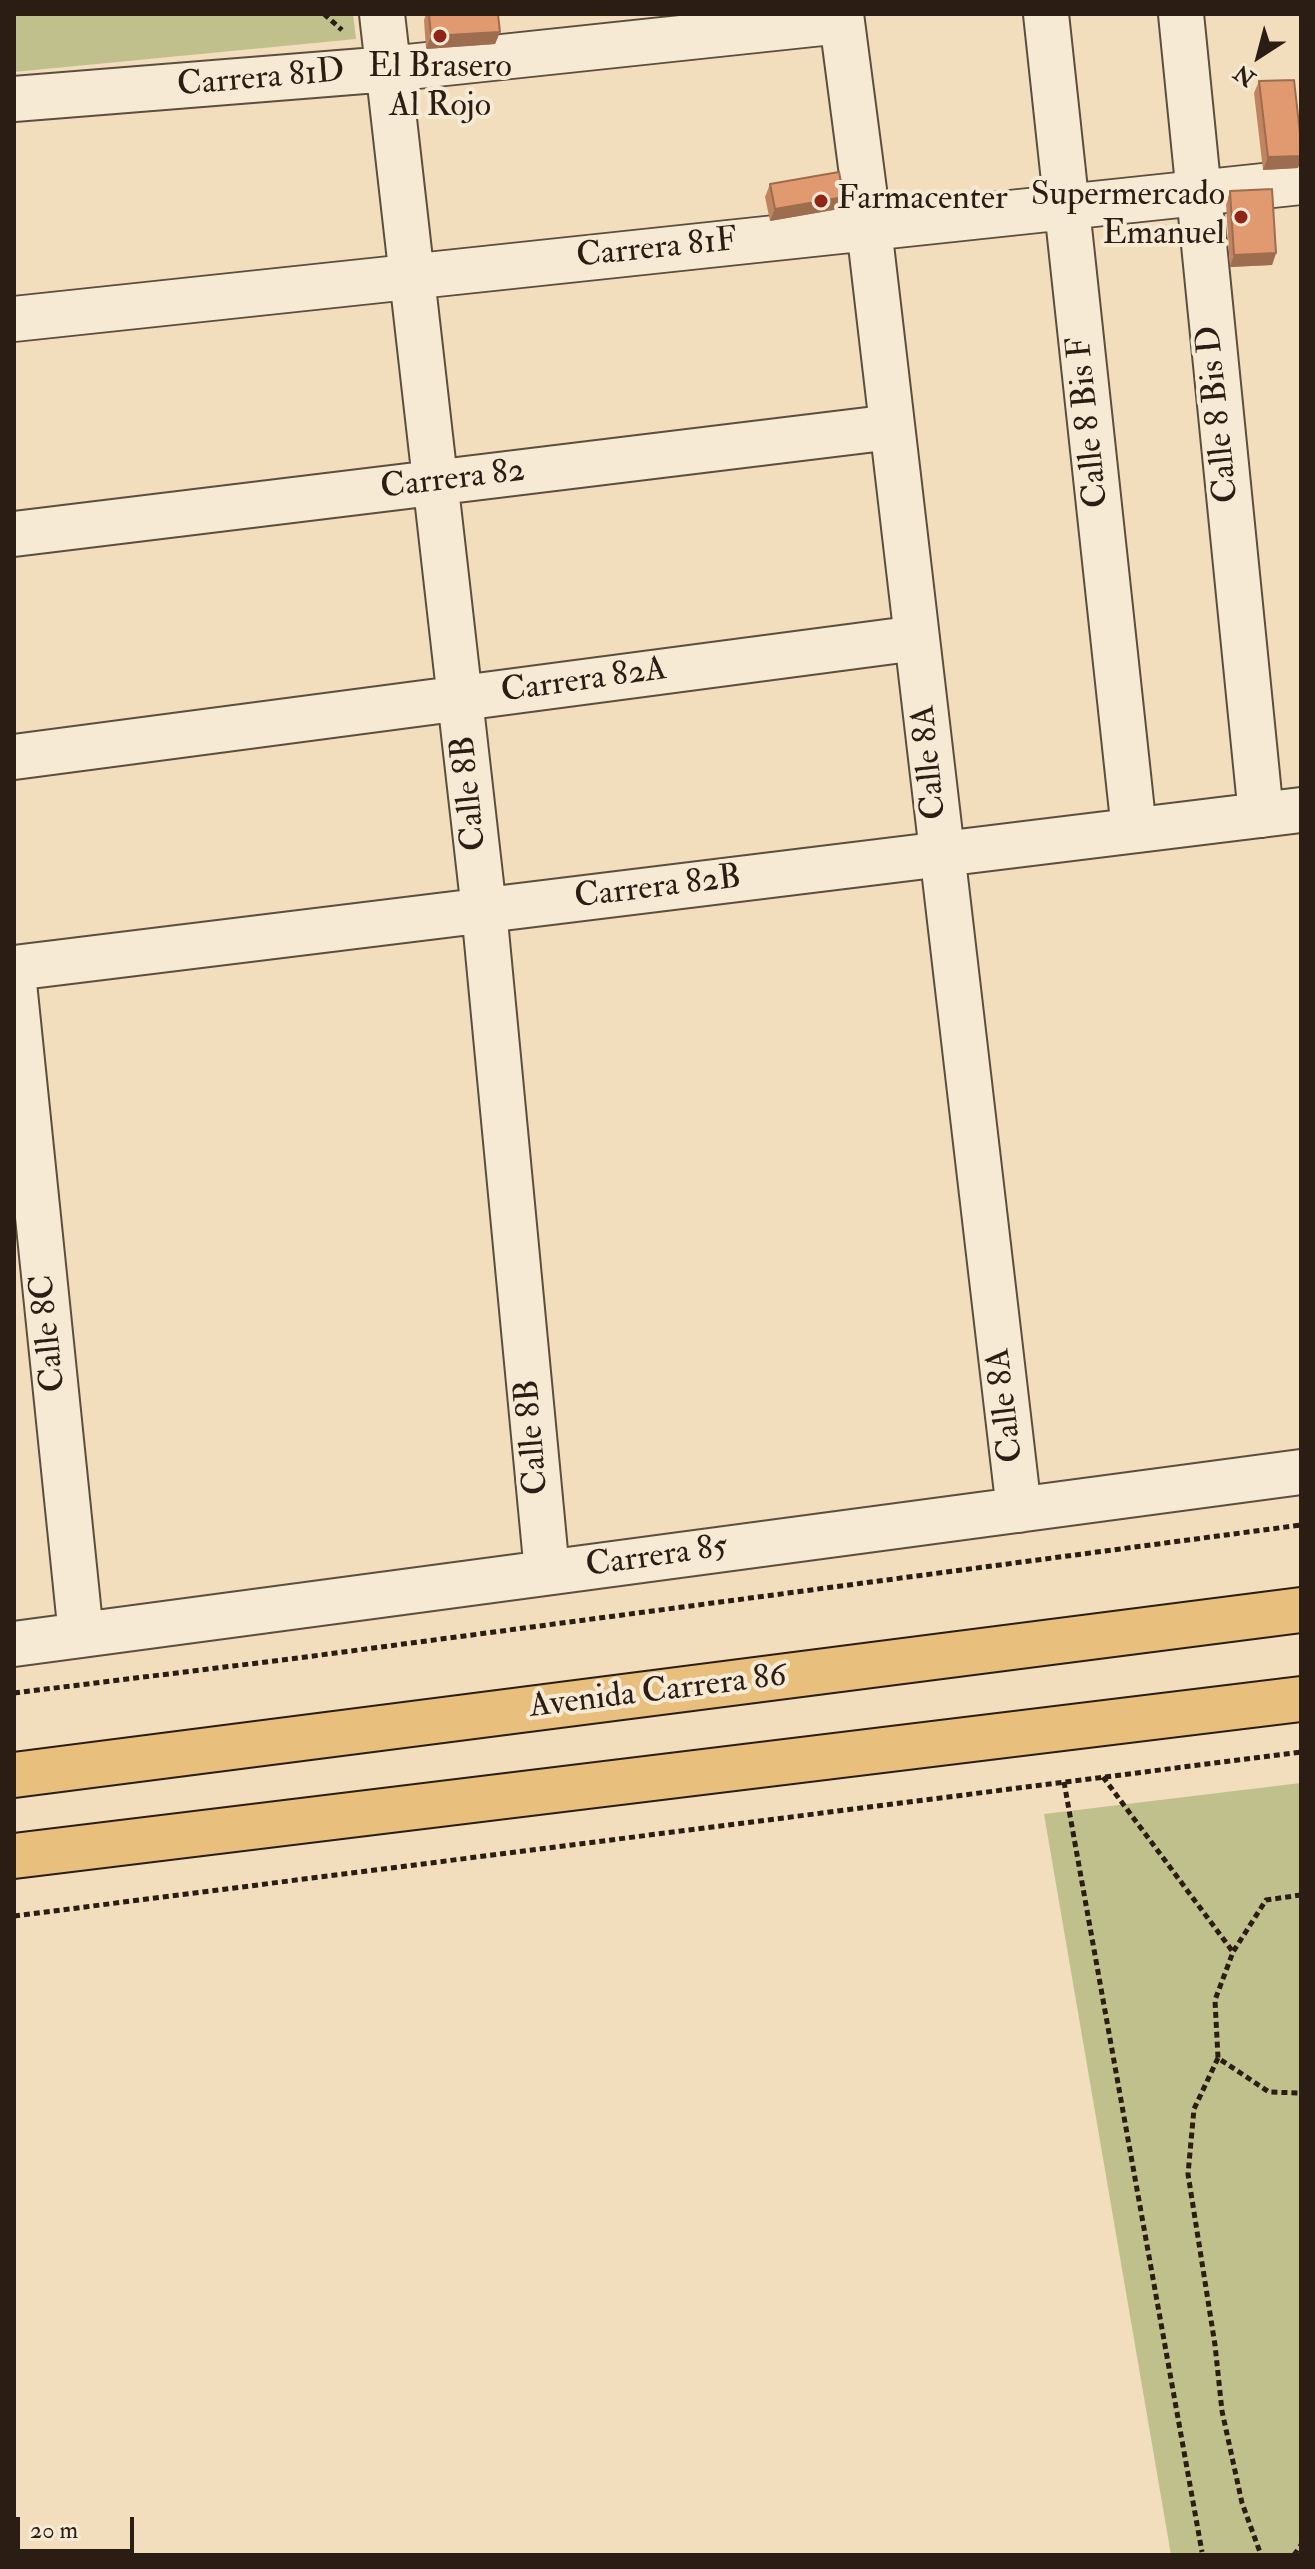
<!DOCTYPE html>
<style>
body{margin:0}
#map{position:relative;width:1315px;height:2569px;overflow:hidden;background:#f2debd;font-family:"IM FELL Double Pica",serif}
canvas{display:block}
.frame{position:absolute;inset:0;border:16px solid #2b1d14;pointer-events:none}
.north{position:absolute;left:1219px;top:16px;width:80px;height:80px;-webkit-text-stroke:6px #f7ead4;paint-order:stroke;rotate:216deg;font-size:22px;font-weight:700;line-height:32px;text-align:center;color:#2b1d14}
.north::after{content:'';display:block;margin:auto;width:28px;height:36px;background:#2b1d14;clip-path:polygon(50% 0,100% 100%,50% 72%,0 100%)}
.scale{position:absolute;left:16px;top:2517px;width:118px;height:36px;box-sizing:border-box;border:4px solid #2b1d14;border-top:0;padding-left:10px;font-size:24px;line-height:28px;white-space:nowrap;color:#2b1d14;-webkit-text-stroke:6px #f7ead4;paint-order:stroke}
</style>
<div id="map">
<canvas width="1315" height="2569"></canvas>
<div class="frame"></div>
<div class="north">N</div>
<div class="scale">20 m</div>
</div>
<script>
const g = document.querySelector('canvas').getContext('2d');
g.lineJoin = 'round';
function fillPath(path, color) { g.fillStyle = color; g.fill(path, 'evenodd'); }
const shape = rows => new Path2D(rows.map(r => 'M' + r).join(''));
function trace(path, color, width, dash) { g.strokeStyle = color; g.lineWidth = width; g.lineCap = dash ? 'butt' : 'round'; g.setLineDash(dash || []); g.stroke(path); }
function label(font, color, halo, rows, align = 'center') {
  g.font = font + ' "IM FELL Double Pica",serif'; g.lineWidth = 8; g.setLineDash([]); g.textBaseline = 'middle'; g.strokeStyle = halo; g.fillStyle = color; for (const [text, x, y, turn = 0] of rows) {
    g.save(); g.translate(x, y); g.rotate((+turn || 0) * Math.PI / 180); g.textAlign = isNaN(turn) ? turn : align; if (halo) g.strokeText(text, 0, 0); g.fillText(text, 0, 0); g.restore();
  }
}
const green = shape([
 [14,14,353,14,356,39,14,72],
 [1301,1783,1301,2555,1171,2555,1044,1814]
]);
const path = shape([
 [324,14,342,30],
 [14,1693,298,1658,1301,1525],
 [1103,1777,1233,1952],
 [1064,1782,1202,2552],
 [1301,1895,1266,1900,1233,1952,1215,2000,1218,2058,1269,2092,1301,2093],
 [14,1916,1301,1752],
 [1218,2058,1194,2109,1188,2174,1215,2345,1222,2411,1242,2503,1261,2555],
 [1294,2555,1301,2545]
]);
const minor = shape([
 [382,14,484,910,547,1572],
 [841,14,869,228,1019,1510],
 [1046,14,1134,830],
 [1181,14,1261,815],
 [14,99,389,69,841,21],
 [14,319,1301,182],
 [14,534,892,427],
 [14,757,917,638],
 [14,968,1301,810],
 [14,983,81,1635],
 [14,1644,1301,1472]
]);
const major = shape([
 [14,1775,1301,1610],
 [14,1856,1301,1699]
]);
const wall = shape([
 [426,14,498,14,500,32,495,44,426,49,424,20],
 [1259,81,1301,142,1301,161,1298,168,1263,170,1254,93],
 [770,184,844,197,839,209,770,221,765,197],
 [1230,191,1276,253,1272,265,1230,267,1226,204]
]);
const shadedWall = shape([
 [500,32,495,44,426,49,431,36],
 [1301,156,1298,168,1263,170,1268,157],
 [844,197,839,209,770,221,775,209],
 [1276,253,1272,265,1230,267,1234,255]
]);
const building = shape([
 [429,14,498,14,500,32,431,36,429,14],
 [1294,80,1301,142,1301,156,1268,157,1259,81,1294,80],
 [839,172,844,197,775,209,770,184,839,172],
 [1272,189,1276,253,1234,255,1230,191,1272,189]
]);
const markers = [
 [440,36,8,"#8f2418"],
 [821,201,8,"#8f2418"],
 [1241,217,8,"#8f2418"]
];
const poiNames = [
 ["El Brasero",440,69],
 ["Al Rojo",440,108],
 ["Supermercado",1225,197,"right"],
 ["Emanuel",1225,236,"right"],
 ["Farmacenter",837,201,"left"]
];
const streetNames = [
 ["Carrera 81D",261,80,-5],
 ["Carrera 81F",657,250,-6],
 ["Calle 8 Bis D",1220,414,-96],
 ["Calle 8 Bis F",1090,422,-96],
 ["Carrera 82",453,481,-7],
 ["Carrera 82A",584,682,-8],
 ["Calle 8A",931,762,-96],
 ["Calle 8B",471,793,-96],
 ["Carrera 82B",658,889,-7],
 ["Calle 8C",50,1333,-96],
 ["Calle 8A",1007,1405,-97],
 ["Calle 8B",534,1437,-95],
 ["Carrera 85",657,1558,-8],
 ["Avenida Carrera 86",658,1693,-7]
];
fillPath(green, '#c0c08d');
trace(minor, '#5d4d3e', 48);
trace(major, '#2b1d14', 48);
trace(path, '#2b1d14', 5, [6, 4]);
trace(minor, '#f7ead4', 44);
trace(major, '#e9bf7e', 44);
fillPath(wall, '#c28460');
fillPath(shadedWall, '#9e6c4e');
fillPath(building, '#e19a70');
trace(building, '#9e6c4e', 2);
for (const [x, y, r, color] of markers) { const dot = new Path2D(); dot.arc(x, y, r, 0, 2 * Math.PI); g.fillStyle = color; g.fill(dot); trace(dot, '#f7ead4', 3); }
label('34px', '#2b1d14', '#f7ead4', poiNames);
label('34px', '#2b1d14', '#f7ead4', streetNames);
</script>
